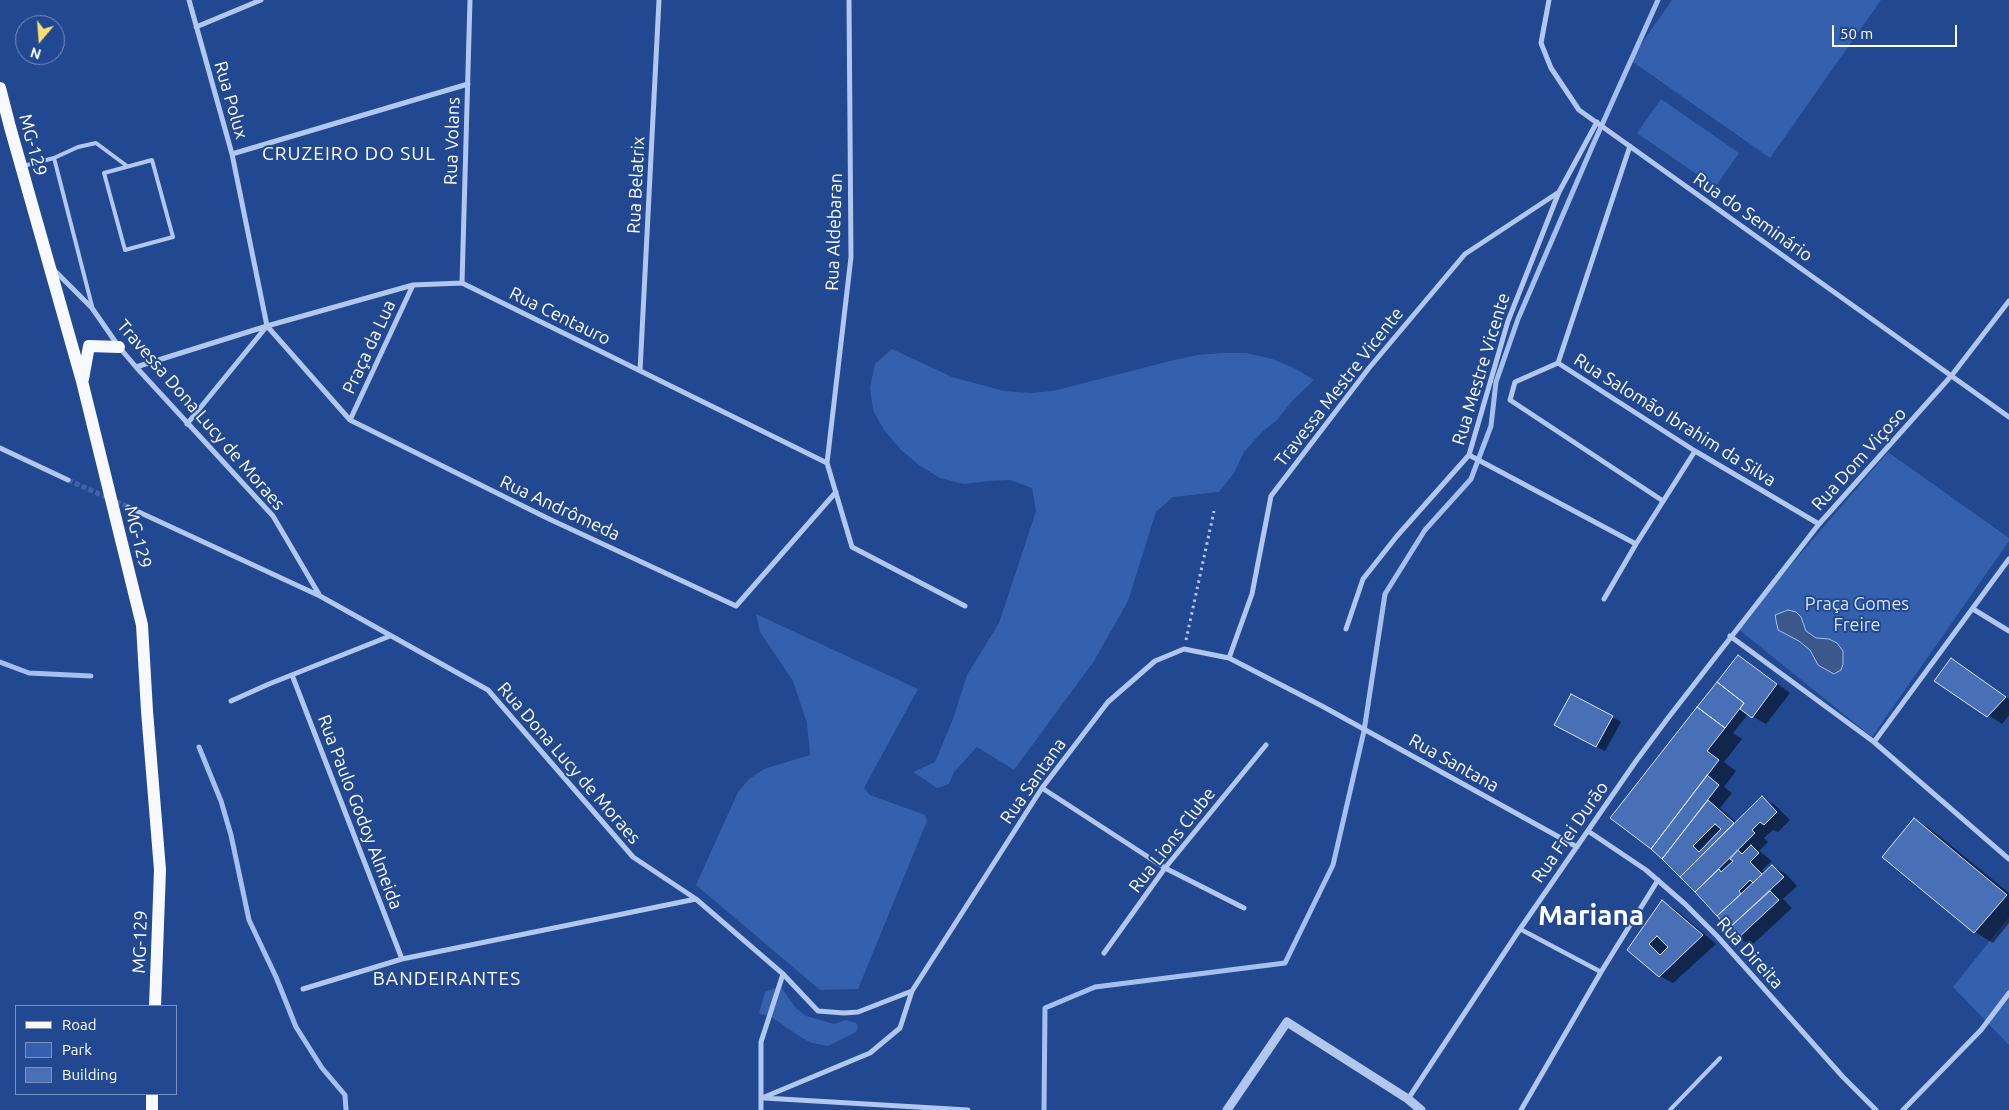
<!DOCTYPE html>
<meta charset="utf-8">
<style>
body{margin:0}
#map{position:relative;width:2009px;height:1110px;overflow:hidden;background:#214890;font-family:Ubuntu,sans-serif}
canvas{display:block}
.legend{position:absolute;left:15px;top:1005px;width:162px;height:90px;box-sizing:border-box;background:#214890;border:1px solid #7a91bc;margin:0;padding:6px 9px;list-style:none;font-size:15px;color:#fff}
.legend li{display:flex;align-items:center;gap:10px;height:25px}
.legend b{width:25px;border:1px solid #7a91bc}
.north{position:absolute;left:15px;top:15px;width:50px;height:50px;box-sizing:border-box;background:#214890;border:1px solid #7a91bc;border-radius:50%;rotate:198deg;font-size:14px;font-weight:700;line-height:20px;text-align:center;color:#fff}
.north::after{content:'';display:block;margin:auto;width:18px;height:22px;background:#f9de72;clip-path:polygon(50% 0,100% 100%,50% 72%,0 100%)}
.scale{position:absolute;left:1832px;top:25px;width:125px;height:22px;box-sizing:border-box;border:2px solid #fff;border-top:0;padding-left:6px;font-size:15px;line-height:18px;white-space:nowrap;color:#fff;-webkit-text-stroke:4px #214890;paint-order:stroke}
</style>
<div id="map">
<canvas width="2009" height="1110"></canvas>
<ul class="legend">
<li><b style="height:6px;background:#f7f9ff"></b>Road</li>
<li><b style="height:14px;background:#3460ad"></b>Park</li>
<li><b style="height:14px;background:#4970b7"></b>Building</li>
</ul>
<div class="north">N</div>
<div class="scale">50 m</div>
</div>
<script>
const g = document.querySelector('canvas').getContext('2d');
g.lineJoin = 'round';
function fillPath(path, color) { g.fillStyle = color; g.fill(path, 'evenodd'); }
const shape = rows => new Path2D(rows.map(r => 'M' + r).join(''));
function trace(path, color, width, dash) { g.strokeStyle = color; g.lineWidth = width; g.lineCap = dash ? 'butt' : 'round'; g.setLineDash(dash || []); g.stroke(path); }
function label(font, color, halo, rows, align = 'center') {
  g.font = font + ' Ubuntu,sans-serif'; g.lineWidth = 4; g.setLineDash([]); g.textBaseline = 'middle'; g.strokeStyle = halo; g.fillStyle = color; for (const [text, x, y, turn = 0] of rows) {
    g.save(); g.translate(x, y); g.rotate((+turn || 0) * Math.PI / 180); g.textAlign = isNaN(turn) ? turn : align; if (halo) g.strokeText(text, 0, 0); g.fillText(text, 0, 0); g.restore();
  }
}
const green = shape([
 [1672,0,1881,0,1770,158,1630,60],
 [1661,99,1739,153,1715,187,1637,133],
 [892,349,952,377,1004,391,1031,393,1053,391,1174,360,1198,355,1222,353,1247,353,1272,359,1294,368,1314,380,1292,401,1278,419,1261,433,1244,452,1234,473,1219,492,1173,497,1156,512,1128,601,1094,661,1014,770,977,747,954,772,949,784,937,788,913,772,935,762,953,719,967,675,999,623,1036,511,1032,488,1010,480,987,481,964,484,940,478,919,465,901,450,884,430,873,410,870,387,875,364],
 [1888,452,2009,538,2009,541,1872,737,1737,628],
 [756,614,918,689,864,788,870,795,925,815,927,821,858,989,820,990,696,885,738,792,749,779,764,769,810,755,807,723,793,681,760,632],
 [2009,917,2009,1045,1953,987],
 [780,986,796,1008,806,1016,834,1024,846,1020,856,1023,858,1027,856,1032,828,1046,812,1043,802,1038,773,1018,759,1013,765,992]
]);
const water = shape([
 [1788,610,1796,612,1801,617,1806,631,1816,638,1829,639,1837,643,1843,651,1843,664,1841,670,1834,674,1818,665,1810,650,1799,641,1778,630,1775,615,1788,610]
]);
const shadow = shape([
 [1738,656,1751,664,1790,693,1766,724,1748,714,1733,733,1742,739,1724,762,1736,771,1724,787,1732,793,1720,808,1737,823,1762,798,1775,805,1790,820,1778,832,1773,830,1764,838,1768,842,1759,851,1772,861,1762,870,1765,873,1772,866,1786,874,1797,886,1783,899,1792,908,1752,945,1738,938,1696,892,1651,848],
 [1951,660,2009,699,2009,715,2002,724,1936,681],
 [1612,717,1621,722,1605,751,1564,730],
 [1914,819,1932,830,2009,893,2009,923,1993,943,1975,932,1883,856],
 [1662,902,1675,909,1716,944,1673,983,1660,976,1629,950]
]);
const stream = shape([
 [0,662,29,673,91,676],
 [199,747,221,801,231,835,249,920,276,977,296,1027,322,1068,345,1095,346,1110],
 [1044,1110,1045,1008,1095,987,1285,963,1333,865,1364,731,1385,594,1425,530,1471,479,1491,426,1496,382,1518,319,1592,147,1658,0]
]);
const building = shape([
 [1738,655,1777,684,1752,718,1740,709,1744,703,1717,682,1738,655],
 [1951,658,2006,697,1987,717,1934,681,1951,658],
 [1717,682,1744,703,1725,728,1697,707,1717,682],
 [1571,694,1613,716,1596,747,1554,725,1571,694],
 [1697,707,1725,728,1707,751,1719,760,1651,849,1610,818,1697,707],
 [1707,775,1719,785,1662,859,1651,849,1707,775],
 [1762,796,1777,812,1764,825,1760,822,1752,830,1755,833,1695,892,1680,877,1762,796],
 [1708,800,1734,823,1680,877,1662,859,1708,800],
 [1715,824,1721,829,1699,852,1693,846,1715,824],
 [1914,818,2007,895,1974,933,1882,857,1914,818],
 [1751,845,1759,853,1750,862,1762,874,1753,883,1750,880,1739,891,1741,894,1717,916,1695,892,1719,869,1721,872,1733,861,1730,859,1738,850,1742,854,1751,845],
 [1772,865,1784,877,1728,929,1717,916,1772,865],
 [1770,891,1779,900,1737,939,1728,929,1770,891],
 [1662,900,1703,935,1659,977,1627,950,1662,900],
 [1657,936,1668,947,1660,955,1649,944,1657,936]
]);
const minorTunnel = shape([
 [68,480,128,507]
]);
const path = shape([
 [1186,640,1214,511]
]);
const service = shape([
 [152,160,173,237,125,250,104,173,152,160],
 [23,166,54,158],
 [92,306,54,158,78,147,96,143,127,166],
 [1670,1110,1720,1058]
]);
const pedestrian = shape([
 [1520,929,1601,972]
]);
const minor = shape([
 [189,0,232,154,267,326],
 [849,0,851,257,827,463,852,547,965,606],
 [1549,0,1541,43,1551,68,1579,110,2009,417],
 [196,27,261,0],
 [1630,146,1558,363,1695,451,1819,524],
 [232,154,468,84],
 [53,269,92,308,119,347,136,367,273,516,320,596],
 [462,283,470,0],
 [267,326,350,420,547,518,736,606,836,492],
 [1558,363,1515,382,1510,400,1663,501],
 [136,367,267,326,413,285,462,283,827,463],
 [640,371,659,0],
 [350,420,413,285],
 [187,424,267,326],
 [0,448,68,480],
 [1469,455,1636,544],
 [128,507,320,596,488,690,633,857,696,899,783,974,818,1011,844,1013,858,1012,912,991],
 [1604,599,1636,544,1695,451],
 [1973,609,2009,631],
 [1346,629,1363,579,1397,536,1469,455,1508,321,1559,192,1597,122],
 [1730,636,1874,742,2009,859],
 [1229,658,1252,594,1271,496,1369,368,1465,254,1559,192],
 [292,675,402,959],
 [231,701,269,684,390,636],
 [1874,742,2009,559],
 [1042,788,1165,868,1244,908],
 [1588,831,1646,870,1685,904,1717,936,1843,1077,1876,1110],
 [1104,953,1165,868,1266,745],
 [303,989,402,959,696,899],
 [762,1098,870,1053,900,1028,912,991,1042,788,1108,702,1155,661,1184,649,1229,658,1322,706,1577,847],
 [764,1098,968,1110],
 [1408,1099,1520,929,1636,761,1668,718,1819,524,1952,375,2009,301],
 [761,1110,761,1042,783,974],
 [1521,1110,1601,972,1658,880],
 [1903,1110,1981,1030,2009,993]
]);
const tertiary = shape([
 [1227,1110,1287,1022,1408,1099,1421,1110]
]);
const primary = shape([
 [0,88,10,127,82,381,142,625,147,711,160,870,155,1006],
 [83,379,89,346,119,347],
 [152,1110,152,1094]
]);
const streetNames = [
 ["Rua Polux",231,100,74],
 ["Rua Volans",452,141,-88],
 ["MG-129",33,145,75],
 ["Rua Belatrix",636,185,-87],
 ["Rua do Seminário",1753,217,35],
 ["Rua Aldebaran",834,232,-88],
 ["Rua Centauro",560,316,26],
 ["Praça da Lua",369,347,-65],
 ["Rua Mestre Vicente",1481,369,-73],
 ["Travessa Mestre Vicente",1339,387,-52],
 ["Travessa Dona Lucy de Moraes",201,415,49],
 ["Rua Salomão Ibrahim da Silva",1675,420,32],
 ["Rua Dom Viçoso",1859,459,-48],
 ["Rua Andrômeda",560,508,25],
 ["MG-129",138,537,76],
 ["Rua Dona Lucy de Moraes",569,763,49],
 ["Rua Santana",1454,763,29],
 ["Rua Santana",1033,781,-55],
 ["Rua Paulo Godoy Almeida",360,812,69],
 ["Rua Frei Durão",1570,832,-55],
 ["Rua Lions Clube",1172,840,-52],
 ["MG-129",140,942,-88],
 ["Rua Direita",1750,953,48]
];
const parkNames = [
 ["Praça Gomes",1857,604],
 ["Freire",1857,625]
];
const neighbourhoodNames = [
 ["CRUZEIRO DO SUL",349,154],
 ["BANDEIRANTES",447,979]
];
const townNames = [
 ["Mariana",1591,916]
];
fillPath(green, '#3460ad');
fillPath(water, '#3c578c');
trace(water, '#a5c0ee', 1);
fillPath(shadow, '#0007');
trace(stream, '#a5c0ee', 5);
fillPath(building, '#4970b7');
trace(building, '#d6e3f9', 1);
trace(minorTunnel, '#4263a1', 5, [5, 2.5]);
trace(path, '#b1c7ed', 3, [2.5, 4]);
trace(service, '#b1c7ed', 4);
trace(pedestrian, '#b1c7ed', 4.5);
trace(minor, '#b1c7ed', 5);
trace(tertiary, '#b1c7ed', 9);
trace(primary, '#f7f9ff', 12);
label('18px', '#fff', '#214890', streetNames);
label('18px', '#d6e3f9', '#214890', parkNames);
g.letterSpacing = '1px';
label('19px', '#fff', '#214890', neighbourhoodNames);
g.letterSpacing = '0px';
label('bold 28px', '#fff', '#214890', townNames);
</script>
